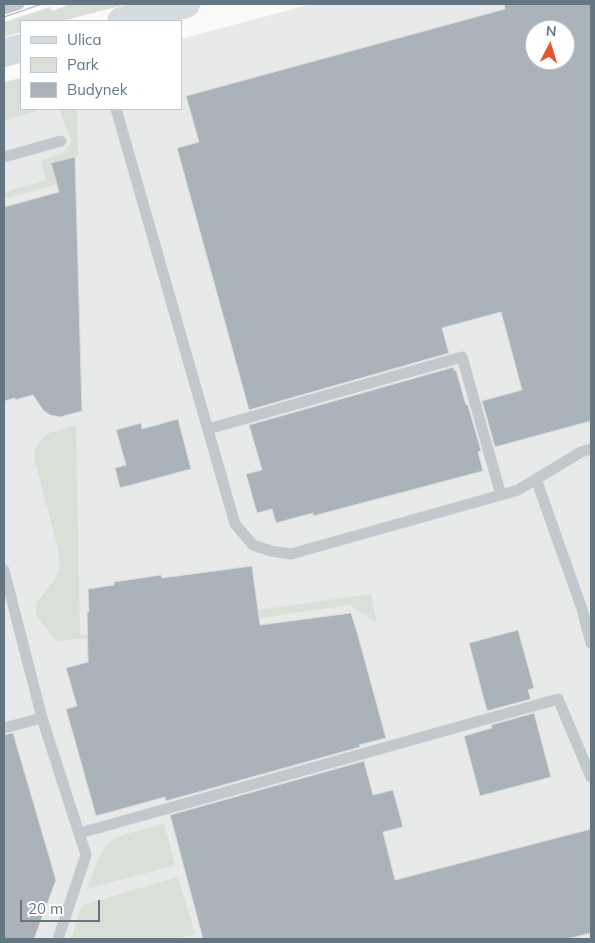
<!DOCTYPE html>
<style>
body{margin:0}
#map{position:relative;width:595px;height:943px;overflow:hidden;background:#fafaf8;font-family:Mulish,sans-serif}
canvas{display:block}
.frame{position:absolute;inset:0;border:5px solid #657683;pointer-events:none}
.legend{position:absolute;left:20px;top:20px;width:162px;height:90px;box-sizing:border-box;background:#fff;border:1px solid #c1c8cd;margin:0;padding:6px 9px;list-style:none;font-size:15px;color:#657683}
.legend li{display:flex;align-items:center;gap:10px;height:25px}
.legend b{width:25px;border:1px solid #c1c8cd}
.north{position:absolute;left:525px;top:20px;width:50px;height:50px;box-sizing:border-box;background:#fff;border:1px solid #c1c8cd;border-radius:50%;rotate:5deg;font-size:14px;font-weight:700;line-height:20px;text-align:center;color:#657683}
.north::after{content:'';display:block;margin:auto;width:18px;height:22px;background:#e4572e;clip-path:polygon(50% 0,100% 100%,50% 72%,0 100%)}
.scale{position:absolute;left:20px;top:900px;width:80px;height:22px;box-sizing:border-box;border:2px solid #657683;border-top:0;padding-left:6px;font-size:15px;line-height:18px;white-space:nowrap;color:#657683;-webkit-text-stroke:4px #fff;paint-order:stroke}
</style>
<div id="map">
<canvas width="595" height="943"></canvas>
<div class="frame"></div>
<ul class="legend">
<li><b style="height:6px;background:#d6dbdf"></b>Ulica</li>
<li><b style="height:14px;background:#dadfd7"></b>Park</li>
<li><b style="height:14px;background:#aab3b9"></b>Budynek</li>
</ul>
<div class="north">N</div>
<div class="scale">20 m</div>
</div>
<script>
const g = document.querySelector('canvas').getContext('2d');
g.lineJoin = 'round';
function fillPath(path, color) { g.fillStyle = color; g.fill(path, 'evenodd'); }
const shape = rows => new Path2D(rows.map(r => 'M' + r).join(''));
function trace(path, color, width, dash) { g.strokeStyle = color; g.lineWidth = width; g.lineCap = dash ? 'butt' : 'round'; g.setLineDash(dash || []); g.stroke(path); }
const built = shape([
 [311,4,591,4,591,939,4,939,4,88,21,109,181,109,181,39],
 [535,30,565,30,565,60,535,60]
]);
const green = shape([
 [71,4,128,4,62,21,21,21,21,32,4,37,4,22,50,7,52,11],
 [21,78,21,109,44,109,4,120,4,82],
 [60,109,77,109,78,156,52,163,57,184,4,199,4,192,46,180,41,161,62,153,70,145,71,139,64,123],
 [76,425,80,634,83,635,371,594,377,623,350,605,197,627,56,641,36,615,36,609,38,601,53,582,59,569,59,556,55,537,34,458,35,449,40,441,49,433],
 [164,824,175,865,87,889,99,857,107,845,114,839,126,834],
 [178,877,195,934,175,939,71,939,82,905]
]);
const building = shape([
 [504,4,591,4,591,421,495,447,482,401,522,390,501,312,442,328,449,353,249,410,177,148,199,142,186,96,505,9,504,4],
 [535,30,565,30,565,60,535,60,535,30],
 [75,157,82,411,60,417,50,415,43,410,33,395,15,400,15,398,4,401,4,207,59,192,51,163,75,157],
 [454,367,454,371,456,370,466,405,468,405,481,451,478,452,483,471,313,516,313,513,276,523,272,509,257,513,246,474,262,470,249,425,454,367],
 [178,419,191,469,120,488,115,468,126,465,116,430,141,423,142,429,178,419],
 [252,566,260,625,351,613,357,632,386,738,359,745,360,747,166,801,165,797,96,816,66,709,77,706,66,668,88,662,87,612,89,612,88,589,114,585,114,582,161,575,162,578,252,566],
 [518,630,534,688,528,690,531,699,487,711,469,643,518,630],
 [534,713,551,777,480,796,464,736,492,728,491,725,534,713],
 [13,733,56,880,34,939,4,939,4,735,13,733],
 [364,761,373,795,393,790,403,827,383,832,395,880,591,829,591,933,567,939,203,939,170,815,364,761]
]);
const service = shape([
 [4,9,19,4],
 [116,109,235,524,253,545,271,551,291,554,501,495,518,490,581,452,591,449],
 [4,157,61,141],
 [208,429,462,357,501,495],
 [536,479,582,609,591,643],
 [4,570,42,718,86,855,58,939],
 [4,728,42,718],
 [80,833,558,699,591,777]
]);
const secondary = shape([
 [121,21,186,4],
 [4,53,21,48]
]);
const tram = shape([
 [4,17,42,4]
]);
fillPath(built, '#e8e9e9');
fillPath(green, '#dadfd7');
fillPath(building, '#aab3b9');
trace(building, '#dcdcda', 1);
trace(service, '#c3c8cc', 11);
trace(secondary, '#d6dbdf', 28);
trace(tram, '#a2aab0', 1);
</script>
